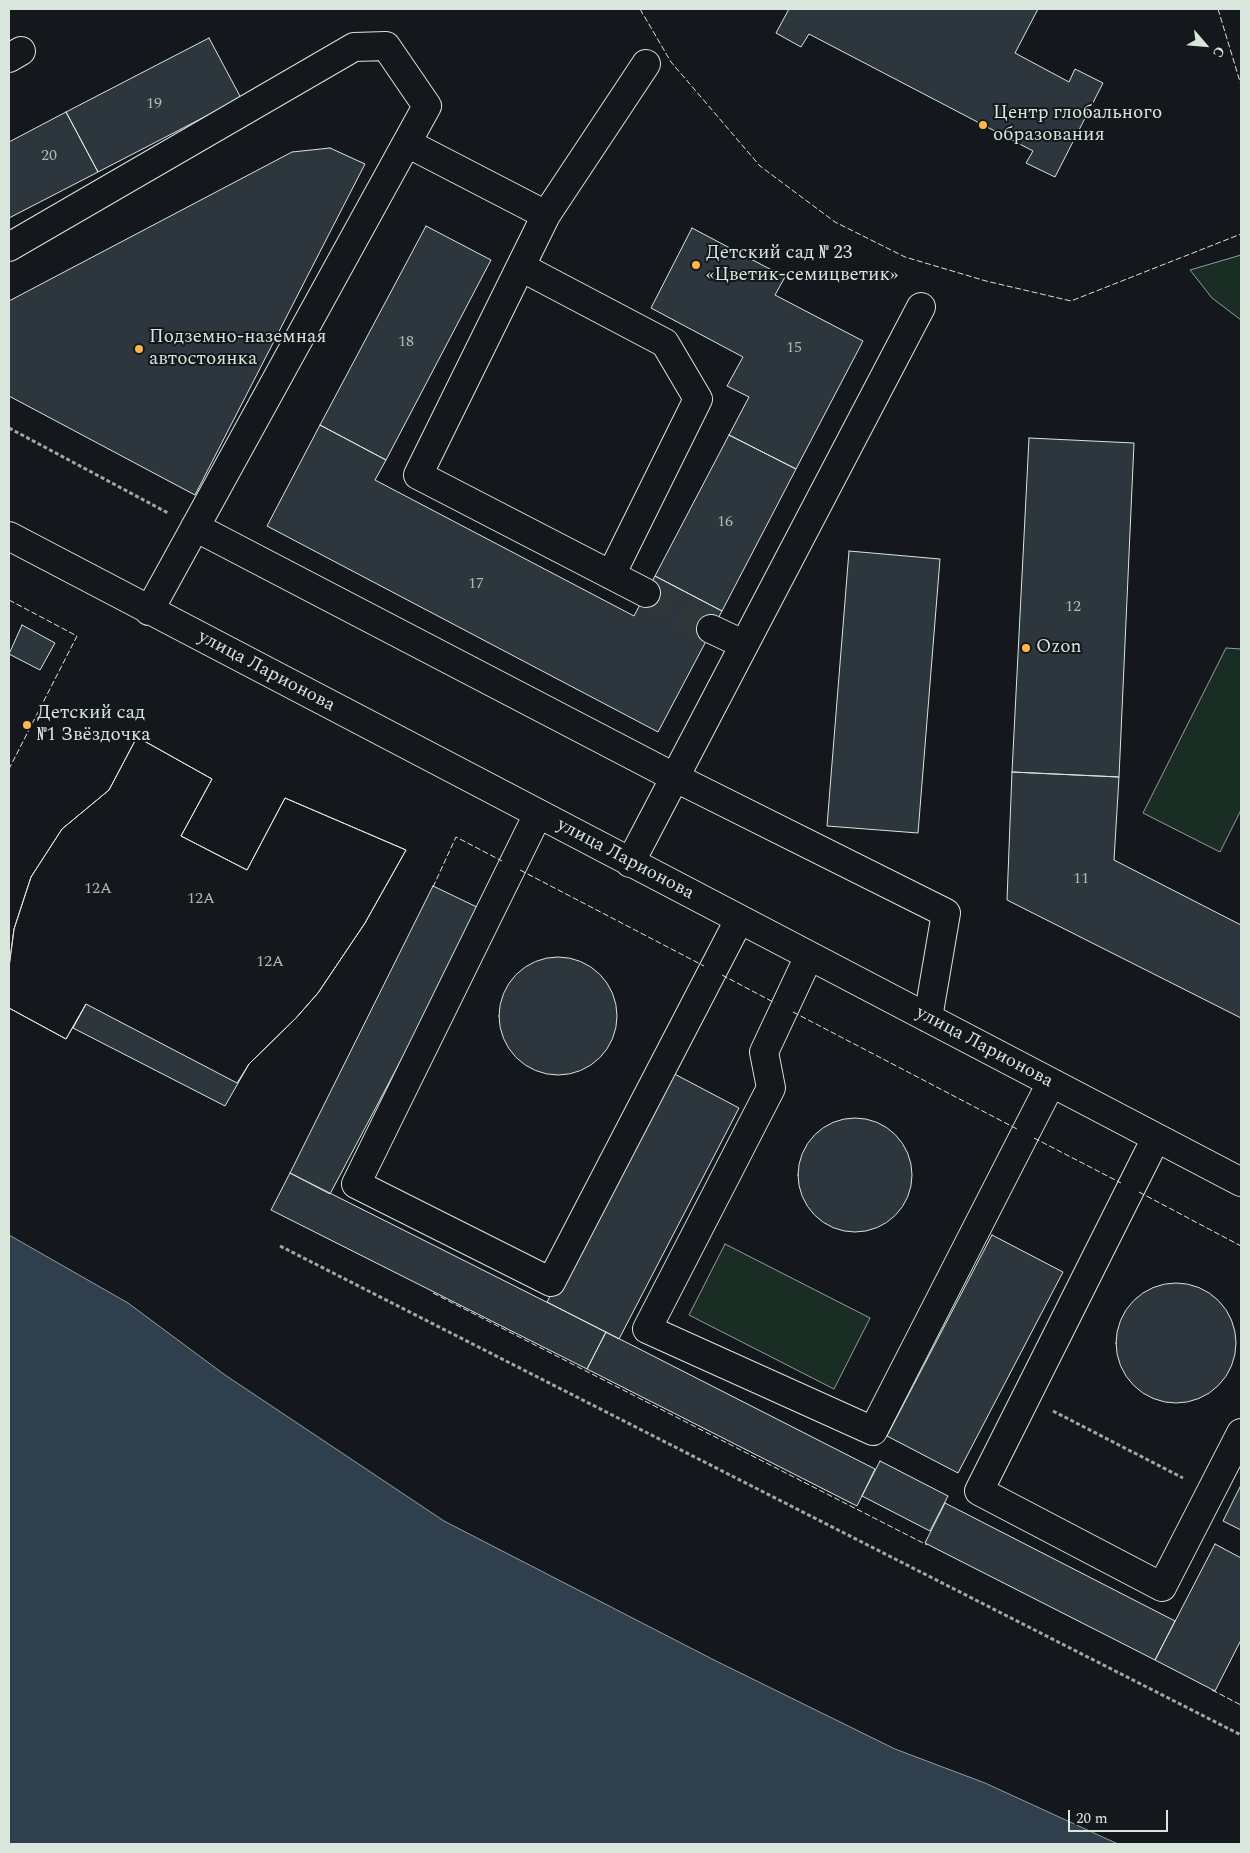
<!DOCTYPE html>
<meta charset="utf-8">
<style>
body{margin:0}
#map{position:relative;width:1250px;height:1853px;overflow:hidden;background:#14181c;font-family:Spectral,serif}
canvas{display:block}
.frame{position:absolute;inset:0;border:10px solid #d8e6dc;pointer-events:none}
.north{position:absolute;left:1180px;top:20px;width:50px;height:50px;-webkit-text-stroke:4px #14181c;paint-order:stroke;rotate:117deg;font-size:14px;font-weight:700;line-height:20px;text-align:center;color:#d8e6dc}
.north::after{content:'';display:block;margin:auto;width:18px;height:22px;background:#d8e6dc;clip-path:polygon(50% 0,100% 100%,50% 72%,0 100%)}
.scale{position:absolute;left:1068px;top:1810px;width:100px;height:22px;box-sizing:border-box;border:2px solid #d8e6dc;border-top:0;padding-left:6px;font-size:15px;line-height:18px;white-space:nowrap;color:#d8e6dc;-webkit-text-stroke:4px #14181c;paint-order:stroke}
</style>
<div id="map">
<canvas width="1250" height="1853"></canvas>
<div class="frame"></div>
<div class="north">С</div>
<div class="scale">20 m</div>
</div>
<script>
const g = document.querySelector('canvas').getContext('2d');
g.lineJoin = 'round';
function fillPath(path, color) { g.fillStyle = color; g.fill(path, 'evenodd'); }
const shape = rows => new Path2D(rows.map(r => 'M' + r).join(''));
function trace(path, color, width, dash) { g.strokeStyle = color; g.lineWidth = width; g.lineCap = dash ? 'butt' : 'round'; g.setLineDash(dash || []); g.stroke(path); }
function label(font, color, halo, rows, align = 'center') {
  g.font = font + ' Spectral,serif'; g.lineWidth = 4; g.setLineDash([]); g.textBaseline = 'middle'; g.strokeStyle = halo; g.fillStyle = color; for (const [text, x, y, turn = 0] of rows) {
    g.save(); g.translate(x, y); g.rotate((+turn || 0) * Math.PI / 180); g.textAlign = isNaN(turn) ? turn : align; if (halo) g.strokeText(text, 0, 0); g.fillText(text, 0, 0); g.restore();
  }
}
const green = shape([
 [1241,255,1241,320,1212,298,1190,270,1241,255],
 [1226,648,1241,649,1241,810,1220,852,1143,813,1226,648],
 [725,1244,870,1318,834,1389,689,1315,725,1244]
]);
const water = shape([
 [9,1235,128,1303,225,1375,444,1521,716,1661,895,1749,985,1783,1118,1844,9,1844,9,1235]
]);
const building = shape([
 [789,9,1038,9,1015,53,1069,82,1075,69,1103,83,1055,177,1026,163,1033,151,809,34,801,47,776,33,789,9],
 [209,38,241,98,98,172,66,112,209,38],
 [66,112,98,172,9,218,9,142,66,112],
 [330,148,365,164,195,495,9,396,9,301,292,152,330,148],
 [426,226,491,260,386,460,320,425,426,226],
 [692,228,785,277,775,295,863,341,796,469,729,435,749,397,727,386,743,357,651,308,692,228],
 [320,425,386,460,375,480,634,616,655,576,722,611,658,732,267,526,320,425],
 [729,435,796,469,722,611,655,576,729,435],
 [1029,438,1134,443,1119,777,1012,772,1029,438],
 [849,551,940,559,918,833,827,826,849,551],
 [22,625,55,643,40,670,9,654,22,625],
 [137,737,212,779,181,836,247,870,285,798,406,850,365,923,318,993,296,1018,249,1064,225,1106,73,1028,86,1004,66,1039,9,1008,9,967,14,929,31,877,62,829,109,790,137,737],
 [137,737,212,779,181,836,247,870,285,798,406,850,365,923,318,993,296,1018,249,1064,237,1083,86,1004,66,1039,9,1008,9,967,14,929,31,877,62,829,109,790,137,737],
 [1012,772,1119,777,1114,860,1241,925,1241,1018,1007,900,1012,772],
 [433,886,481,909,330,1194,290,1173,433,886],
 '499 1016a59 59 0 1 1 118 0a59 59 0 1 1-118 0Z',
 [667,1070,739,1108,619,1339,547,1302,667,1070],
 '798 1175a57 57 0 1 1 114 0a57 57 0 1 1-114 0Z',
 [290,1173,606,1332,587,1369,271,1210,290,1173],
 [992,1235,1063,1272,958,1473,887,1436,992,1235],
 '1116 1343a60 60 0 1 1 120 0a60 60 0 1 1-120 0Z',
 [606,1332,875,1469,857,1506,587,1369,606,1332],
 [880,1461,948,1496,930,1531,862,1496,880,1461],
 [1241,1485,1241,1530,1223,1521,1241,1485],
 [945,1503,1175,1621,1155,1660,925,1543,945,1503],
 [1215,1544,1241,1558,1241,1640,1215,1691,1155,1660,1215,1544]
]);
const minorTunnel = shape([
 [646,593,711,629]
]);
const path = shape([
 [9,428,168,513],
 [280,1246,1241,1735],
 [1053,1411,1183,1478]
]);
const minor = shape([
 [9,58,21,51],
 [407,143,546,215,646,64],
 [546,215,418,475,646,593],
 [9,247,354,47,386,46,427,106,149,611],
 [521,267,665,343,698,399,611,575],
 [195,527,674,777,946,913,928,1018],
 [9,536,1241,1182],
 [711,629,743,644],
 [538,814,356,1184,551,1282,739,920],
 [630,863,921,307],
 [809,956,764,1052,771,1088,647,1329,873,1431,1051,1083],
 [1156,1138,979,1491,1162,1587,1241,1433]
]);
const fence = shape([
 [640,9,671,62,760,166,835,222,905,257,986,281,1071,301,1241,234],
 [1218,9,1241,85],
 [9,600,77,636,9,769],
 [520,870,704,966],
 [433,887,456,837,502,861],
 [722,975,775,1003],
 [793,1012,1017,1129],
 [1034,1138,1121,1183],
 [1139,1192,1241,1246],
 [433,1293,927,1545],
 [1212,1690,1241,1705]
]);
const markers = [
 [983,125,5,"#ffb74d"],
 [696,265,5,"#ffb74d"],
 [139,349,5,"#ffb74d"],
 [1026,648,5,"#ffb74d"],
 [27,725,5,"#ffb74d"]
];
const numberNames = [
 ["19",154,105],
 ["20",49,157],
 ["18",406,343],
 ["15",794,349],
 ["16",725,523],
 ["17",476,585],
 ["12",1073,608],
 ["11",1081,880],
 ["12А",98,890],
 ["12А",201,900],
 ["12А",270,963]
];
const poiNames = [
 ["Центр глобального",993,114],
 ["образования",993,136],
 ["Детский сад № 23",706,254],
 ["«Цветик-семицветик»",706,276],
 ["Подземно-наземная",149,338],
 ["автостоянка",149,360],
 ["Ozon",1036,648],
 ["Детский сад",37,714],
 ["№1 Звёздочка",37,736]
];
const streetNames = [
 ["улица Ларионова",266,672,28],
 ["улица Ларионова",625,860,28],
 ["улица Ларионова",984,1048,28]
];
fillPath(green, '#1a2d24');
trace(green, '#939e99', 1);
fillPath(water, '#2f3f4d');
trace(water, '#939e99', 1);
fillPath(building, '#2c363c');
trace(building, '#d8e6dc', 1);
trace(minorTunnel, '#313739', 28, [28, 14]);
trace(minor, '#d8e6dc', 30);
trace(path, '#9da8a2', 3, [4, 2.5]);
trace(minor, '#14181c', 28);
trace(fence, '#d8e6dc', 1, [6, 2.5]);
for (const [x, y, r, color] of markers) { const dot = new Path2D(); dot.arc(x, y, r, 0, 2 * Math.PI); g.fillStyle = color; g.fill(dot); trace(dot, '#14181c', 2); }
label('16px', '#adbab4', null, numberNames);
label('19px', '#d8e6dc', '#14181c', poiNames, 'left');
label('19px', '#d8e6dc', '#14181c', streetNames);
</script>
